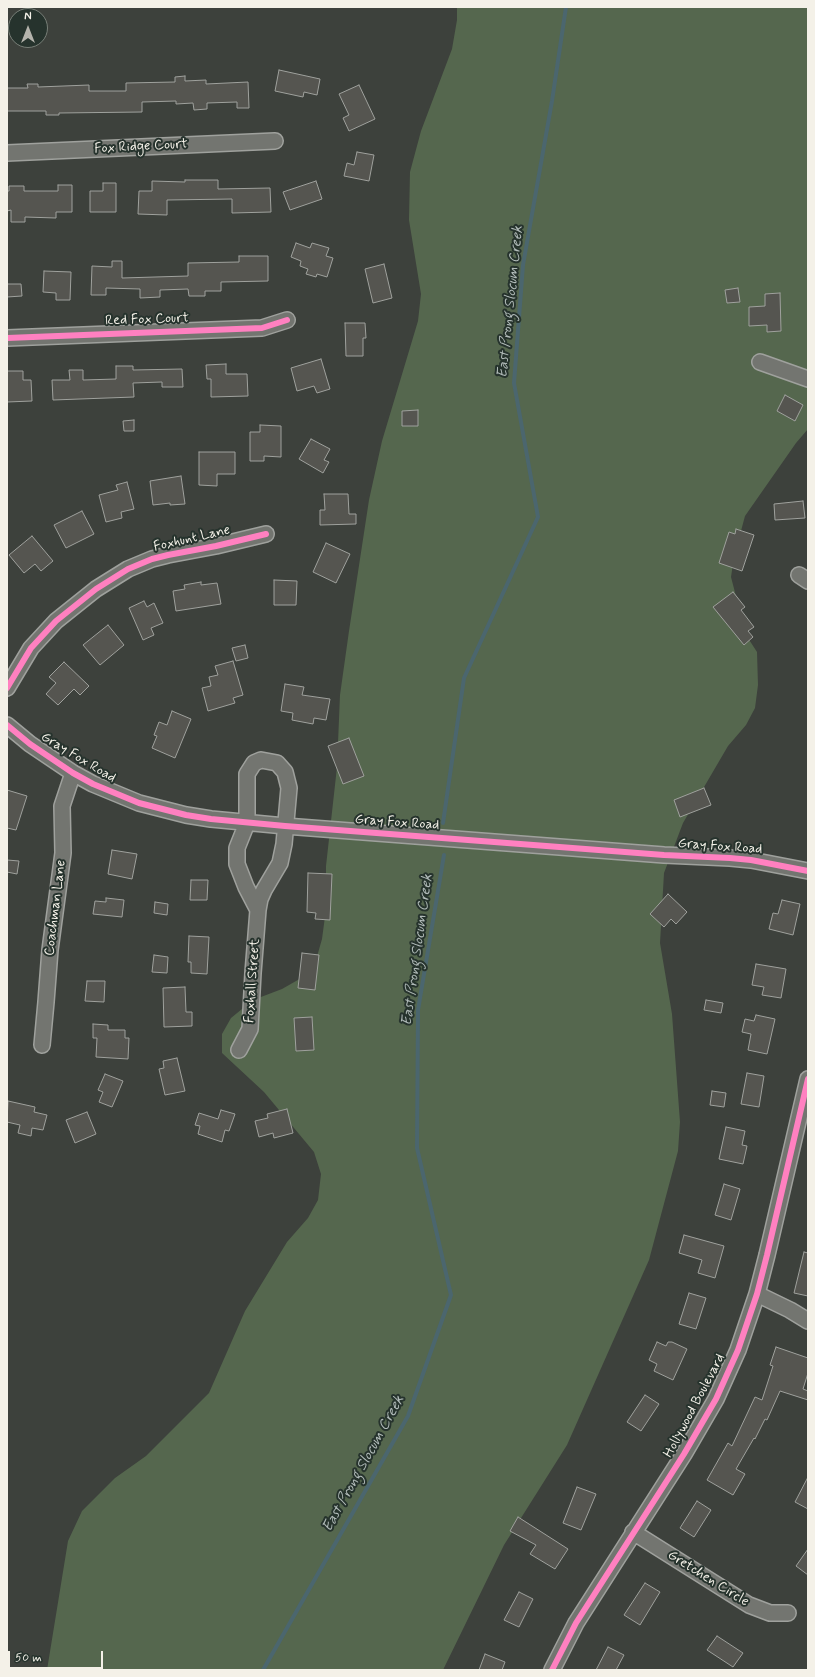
<!DOCTYPE html>
<style>
body{margin:0}
#map{position:relative;width:815px;height:1677px;overflow:hidden;background:#3d413c;font-family:Mynerve,sans-serif}
canvas{display:block}
.frame{position:absolute;inset:0;border:8px solid #f4f1e8;pointer-events:none}
.north{position:absolute;left:8px;top:8px;width:40px;height:40px;box-sizing:border-box;background:#26332d;border:1px solid #787f78;border-radius:50%;rotate:0deg;font-size:11px;font-weight:700;line-height:16px;text-align:center;color:#f4f1e8}
.north::after{content:'';display:block;margin:auto;width:14px;height:18px;background:#b4b3ac;clip-path:polygon(50% 0,100% 100%,50% 72%,0 100%)}
.scale{position:absolute;left:8px;top:1651px;width:95px;height:18px;box-sizing:border-box;border:2px solid #f4f1e8;border-top:0;padding-left:5px;font-size:12px;line-height:14px;white-space:nowrap;color:#f4f1e8;-webkit-text-stroke:3px #26332d;paint-order:stroke}
</style>
<div id="map">
<canvas width="815" height="1677"></canvas>
<div class="frame"></div>
<div class="north">N</div>
<div class="scale">50 m</div>
</div>
<script>
const g = document.querySelector('canvas').getContext('2d');
g.lineJoin = 'round';
function fillPath(path, color) { g.fillStyle = color; g.fill(path, 'evenodd'); }
const shape = rows => new Path2D(rows.map(r => 'M' + r).join(''));
function trace(path, color, width, dash) { g.strokeStyle = color; g.lineWidth = width; g.lineCap = dash ? 'butt' : 'round'; g.setLineDash(dash || []); g.stroke(path); }
function label(font, color, halo, rows, align = 'center') {
  g.font = font + ' Mynerve,sans-serif'; g.lineWidth = 4; g.setLineDash([]); g.textBaseline = 'middle'; g.strokeStyle = halo; g.fillStyle = color; for (const [text, x, y, turn = 0] of rows) {
    g.save(); g.translate(x, y); g.rotate((+turn || 0) * Math.PI / 180); g.textAlign = isNaN(turn) ? turn : align; if (halo) g.strokeText(text, 0, 0); g.fillText(text, 0, 0); g.restore();
  }
}
const green = shape([
 [457,7,808,7,808,429,796,443,745,516,734,557,731,577,746,635,757,652,758,685,755,708,746,725,728,746,683,823,664,873,660,943,672,1014,680,1122,678,1151,649,1260,567,1445,504,1545,443,1670,47,1670,68,1541,82,1511,115,1478,146,1456,209,1393,245,1311,287,1242,308,1218,318,1200,321,1174,314,1152,264,1092,222,1053,222,1034,231,1018,253,1000,282,989,303,977,316,960,322,939,326,909,326,866,337,767,340,695,349,631,369,500,382,441,418,321,421,294,409,220,410,172,421,131,452,49,457,20]
]);
const stream = shape([
 [443,823,464,678,538,517,514,383,523,265,552,101,566,7],
 [263,1670,408,1416,451,1295,417,1148,418,1010,444,855]
]);
const building = shape([
 [279,70,320,79,317,95,304,92,303,97,275,91,279,70],
 [185,76,185,81,206,80,206,84,248,82,249,108,237,108,237,102,207,103,207,109,194,110,193,103,176,104,176,101,142,102,142,112,59,113,59,115,46,115,46,111,7,111,7,88,28,88,27,84,38,84,38,87,89,85,89,91,126,91,126,83,175,82,175,77,185,76],
 [359,85,375,119,349,131,343,118,349,115,339,94,359,85],
 [357,152,374,155,369,181,344,176,347,163,354,165,357,152],
 [185,180,218,180,218,189,270,188,271,212,232,213,232,199,167,200,167,215,138,214,139,191,152,191,152,181,185,182,185,180],
 [316,181,322,199,290,210,283,192,316,181],
 [103,183,116,183,116,212,90,212,90,191,103,191,103,183],
 [58,185,72,185,72,212,56,212,56,218,25,217,25,222,11,222,11,210,7,211,7,191,9,191,9,186,24,186,24,191,58,191,58,185],
 [296,243,310,248,312,243,329,248,326,256,333,258,327,277,317,274,316,277,306,274,308,269,300,266,301,261,291,257,296,243],
 [239,256,268,256,268,281,221,282,221,291,205,291,205,296,189,296,188,289,160,290,160,297,140,298,140,289,106,288,106,295,91,295,92,266,112,267,112,261,122,261,122,278,188,276,188,263,239,262,239,256],
 [384,264,392,298,373,303,365,269,384,264],
 [44,271,71,272,70,300,56,300,56,293,43,292,44,271],
 [7,284,21,284,22,296,7,297,7,284],
 [738,288,740,302,727,303,725,290,738,288],
 [780,293,781,331,767,332,767,325,749,326,749,307,765,306,765,294,780,293],
 [345,323,365,323,366,338,363,338,363,356,346,356,345,323],
 [321,359,330,389,317,393,314,386,297,391,291,368,321,359],
 [226,364,226,374,247,374,248,396,211,397,211,379,207,379,206,365,226,364],
 [116,366,133,366,133,370,182,369,183,387,162,387,162,382,133,383,134,397,53,400,52,380,70,380,69,370,83,370,83,380,116,379,116,366],
 [7,371,23,371,23,380,31,380,32,401,7,402,7,371],
 [785,395,803,405,795,421,777,411,785,395],
 [418,410,418,426,402,426,402,411,418,410],
 [134,420,134,431,124,431,123,421,134,420],
 [260,425,281,426,281,457,264,456,264,461,250,461,250,432,260,432,260,425],
 [311,439,330,449,324,460,329,462,323,473,299,459,311,439],
 [199,452,235,452,235,474,217,474,217,486,199,485,199,452],
 [181,476,185,504,170,505,170,503,153,505,150,481,181,476],
 [127,482,134,509,121,512,122,518,106,522,99,495,118,490,116,485,127,482],
 [324,494,348,494,349,514,356,514,356,524,320,525,320,510,325,510,324,494],
 [803,501,805,518,775,520,774,504,803,501],
 [82,511,94,534,66,548,54,525,82,511],
 [736,529,754,535,742,571,719,563,729,532,735,534,736,529],
 [32,536,53,561,41,571,35,564,24,573,9,555,32,536],
 [326,543,350,554,336,583,313,572,326,543],
 [274,580,297,581,296,605,274,605,274,580],
 [201,582,201,585,217,583,221,604,176,611,173,591,185,589,184,585,201,582],
 [733,592,745,607,741,610,754,627,748,631,753,637,744,645,713,607,733,592],
 [144,601,147,607,154,603,163,623,151,628,154,635,143,640,129,608,144,601],
 [108,625,124,645,100,665,83,645,108,625],
 [245,645,248,658,236,661,232,648,245,645],
 [233,661,243,695,233,698,235,703,208,711,202,688,211,686,209,677,218,675,215,666,233,661],
 [64,662,89,686,80,695,74,689,58,705,46,694,56,683,49,677,64,662],
 [285,684,304,687,302,695,330,699,326,720,314,718,313,724,292,720,293,713,281,711,285,684],
 [172,711,191,719,175,758,152,748,157,736,154,735,159,722,167,725,172,711],
 [349,738,364,776,343,784,328,746,349,738],
 [704,788,711,805,680,817,674,800,704,788],
 [7,790,27,796,16,830,7,828,7,790],
 [112,850,137,854,132,879,108,874,112,850],
 [7,860,19,861,17,874,7,872,7,860],
 [308,873,332,874,330,920,315,919,316,913,307,912,308,873],
 [191,880,208,880,207,900,190,900,191,880],
 [668,894,687,912,676,924,671,919,664,927,650,914,668,894],
 [106,898,124,900,122,917,93,914,95,901,106,902,106,898],
 [782,900,800,904,793,935,769,929,773,913,778,914,782,900],
 [155,902,168,904,167,915,154,913,155,902],
 [189,936,209,937,207,974,191,973,191,962,188,962,189,936],
 [302,953,319,955,315,990,298,988,302,953],
 [154,955,168,957,167,973,152,972,154,955],
 [756,964,786,969,781,998,762,995,764,987,752,985,756,964],
 [87,981,105,981,104,1002,85,1001,87,981],
 [185,987,186,1012,192,1012,192,1026,164,1027,163,988,185,987],
 [706,1000,723,1003,721,1013,704,1010,706,1000],
 [756,1015,775,1019,767,1054,748,1050,751,1034,742,1032,745,1019,754,1021,756,1015],
 [312,1017,314,1050,296,1051,294,1018,312,1017],
 [93,1024,108,1025,108,1030,125,1030,125,1038,129,1038,128,1059,96,1057,97,1038,93,1038,93,1024],
 [177,1058,185,1091,165,1095,159,1069,164,1068,163,1061,177,1058],
 [747,1073,764,1076,759,1107,741,1104,747,1073],
 [105,1074,123,1081,112,1107,99,1102,103,1092,98,1090,105,1074],
 [712,1091,726,1093,724,1107,710,1105,712,1091],
 [8,1101,35,1107,34,1112,47,1115,43,1130,32,1128,31,1136,18,1133,20,1125,7,1122,8,1101],
 [287,1109,293,1133,274,1138,273,1133,259,1137,255,1121,268,1118,267,1114,287,1109],
 [221,1110,235,1114,229,1131,225,1130,222,1142,198,1134,200,1126,195,1125,199,1113,218,1119,221,1110],
 [87,1112,96,1134,75,1143,66,1120,87,1112],
 [726,1127,745,1131,742,1145,747,1146,743,1164,719,1159,726,1127],
 [724,1184,740,1189,731,1220,715,1215,724,1184],
 [684,1235,724,1246,715,1278,698,1273,702,1260,679,1253,684,1235],
 [804,1252,808,1253,808,1296,794,1293,804,1252],
 [689,1293,706,1298,696,1329,679,1324,689,1293],
 [657,1342,666,1346,668,1342,672,1342,687,1349,673,1380,654,1371,657,1364,649,1360,657,1342],
 [776,1347,808,1358,808,1373,803,1389,808,1391,808,1400,780,1391,767,1420,765,1419,755,1439,754,1438,736,1469,745,1474,733,1495,707,1480,728,1443,732,1446,755,1397,762,1400,773,1366,770,1365,776,1347],
 [645,1395,659,1404,641,1431,627,1422,645,1395],
 [808,1477,808,1509,795,1502,808,1477],
 [577,1487,596,1494,581,1530,563,1523,577,1487],
 [697,1501,711,1510,694,1537,680,1528,697,1501],
 [518,1517,568,1549,555,1569,530,1554,536,1545,510,1531,518,1517],
 [808,1549,808,1575,796,1566,808,1549],
 [645,1583,660,1592,640,1625,624,1615,645,1583],
 [519,1592,533,1599,519,1627,504,1620,519,1592],
 [717,1636,743,1653,733,1667,707,1650,717,1636],
 [608,1647,624,1655,616,1670,596,1670,608,1647],
 [485,1654,505,1662,502,1670,479,1670,485,1654]
]);
const minor = shape([
 [7,153,275,141],
 [7,338,262,328,287,320],
 [760,362,808,379],
 [799,575,808,581],
 [7,688,31,648,56,621,96,589,128,569,152,559,168,555,216,546,266,534],
 [7,725,30,744,73,773,93,784,139,803,186,815,211,819,285,826,664,855,730,858,751,860,808,871],
 [42,1045,46,1002,50,950,63,853,62,806,73,773],
 [239,1050,250,1029,253,973,258,910,260,899,264,890,280,863,284,844,289,788,285,772,277,763,261,760,254,763,247,774,247,823,237,848,237,864,246,887,258,910],
 [757,1294,790,1310,808,1321],
 [633,1532,749,1605,770,1613,788,1613],
 [552,1670,576,1623,684,1454,716,1399,738,1350,757,1294,767,1255,808,1079]
]);
const cycleway = shape([
 [7,338,262,328,287,320],
 [7,688,31,648,56,621,96,589,128,569,152,559,168,555,216,546,266,534],
 [7,725,30,744,73,773,93,784,139,803,186,815,211,819,285,826,664,855,730,858,751,860,808,871],
 [552,1670,576,1623,684,1454,716,1399,738,1350,757,1294,767,1255,808,1079]
]);
const streetNames = [
 ["Fox Ridge Court",141,147,-3],
 ["Red Fox Court",147,320,-2],
 ["Foxhunt Lane",192,539,-13],
 ["Gray Fox Road",78,758,31],
 ["Gray Fox Road",397,823,4],
 ["Gray Fox Road",720,847,4],
 ["Coachman Lane",56,908,-83],
 ["Foxhall Street",253,981,-86],
 ["Hollywood Boulevard",695,1406,-62],
 ["Gretchen Circle",708,1579,32]
];
const waterNames = [
 ["East Prong Slocum Creek",511,302,-84],
 ["East Prong Slocum Creek",418,950,-82],
 ["East Prong Slocum Creek",364,1464,-61]
];
fillPath(green, '#55674e');
trace(stream, '#4b666e', 4);
fillPath(building, '#555550');
trace(building, '#9fa19d', 1);
trace(minor, '#9fa19d', 18);
trace(minor, '#737570', 15);
trace(cycleway, '#ff80c0', 6);
label('14px', '#f4f1e8', '#26332d', streetNames);
label('italic 15px', '#b1bbb9', '#26332d', waterNames);
</script>
